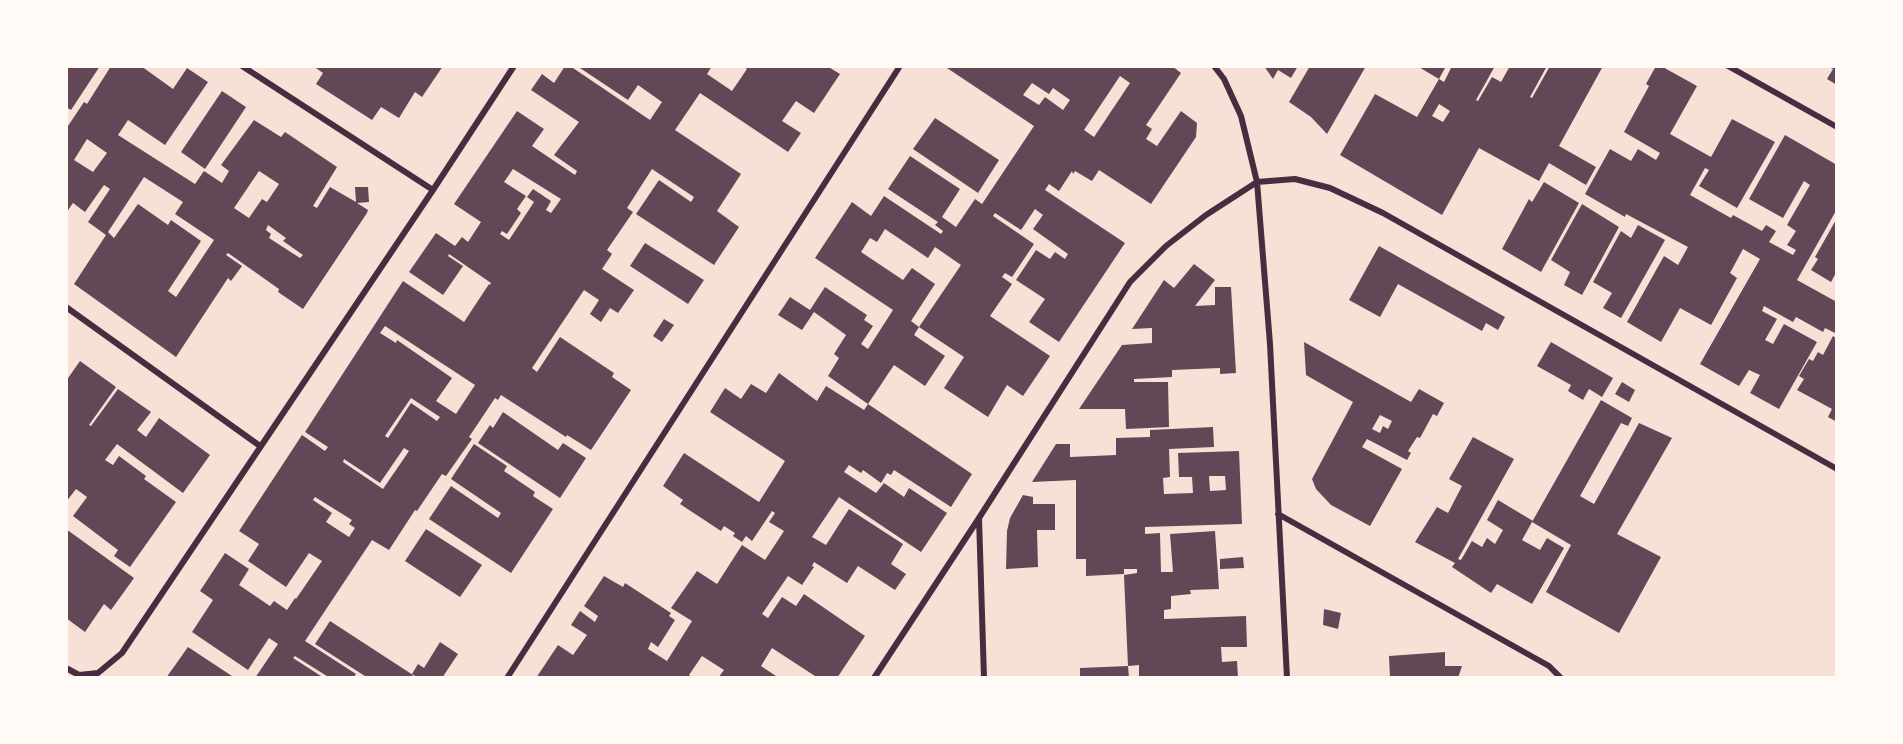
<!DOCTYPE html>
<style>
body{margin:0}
#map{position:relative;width:1903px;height:744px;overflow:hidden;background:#f7e1d7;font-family:"Source Serif 4",serif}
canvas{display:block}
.frame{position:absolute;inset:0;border:68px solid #fffaf5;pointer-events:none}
</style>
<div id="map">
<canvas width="1903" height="744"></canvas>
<div class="frame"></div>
</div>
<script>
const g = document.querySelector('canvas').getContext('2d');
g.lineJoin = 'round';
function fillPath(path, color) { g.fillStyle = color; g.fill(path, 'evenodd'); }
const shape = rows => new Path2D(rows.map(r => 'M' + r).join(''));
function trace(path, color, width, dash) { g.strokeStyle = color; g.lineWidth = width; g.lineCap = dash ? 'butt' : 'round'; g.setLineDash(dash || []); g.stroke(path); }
const building = shape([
 [66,66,100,66,71,110,66,107],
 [111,66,141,66,173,89,187,68,208,82,165,145,128,120,118,135,195,184,204,171,222,183,229,171,221,165,254,120,281,137,285,132,337,167,313,206,317,208,330,187,356,202,355,187,368,187,369,202,357,203,368,210,367,213,303,309,278,292,279,289,228,253,226,255,242,266,231,281,228,278,176,357,74,284,106,235,88,222,110,189,104,185,85,212,73,203,66,213,66,125,68,126,84,102,87,104],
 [87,139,107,153,93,172,74,160],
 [259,171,279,184,267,202,262,199,249,218,234,208],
 [144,177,183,202,175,214,214,240,176,297,168,291,201,241,171,220,168,225,138,204,114,238,108,232],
 [268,225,286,238,283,241,303,255,300,258,269,238,271,234,266,230],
 [313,66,443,66,422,97,415,92,399,118,381,107,372,120,316,84,323,73],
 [565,66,570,66,650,120,662,102,638,85,628,100,577,66,712,66,707,74,732,91,747,69,742,66,827,66,840,74,814,113,796,101,782,121,801,133,788,152,700,93,675,130,741,174,717,211,739,227,714,265,636,214,659,180,691,202,694,197,652,169,627,208,633,212,607,250,612,254,602,269,634,290,618,313,610,308,601,322,590,314,599,300,584,290,532,368,537,372,560,337,614,373,612,377,631,390,591,450,567,435,566,437,501,395,498,400,495,398,469,437,472,439,446,476,442,474,417,511,415,510,389,550,372,540,305,641,356,674,353,678,330,678,295,656,293,658,324,678,255,678,278,644,269,638,248,670,192,632,213,600,200,591,225,553,249,569,239,585,270,606,274,601,287,610,295,598,296,599,322,561,309,553,286,587,248,561,259,544,239,531,302,435,325,451,328,447,305,432,403,281,464,322,489,284,490,285,491,283,449,254,448,256,463,266,443,295,409,272,436,233,455,246,462,237,468,242,481,222,454,204,517,111,544,129,532,146,575,175,577,171,554,155,579,122,531,90,542,74,554,83],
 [513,169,561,199,551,213,546,210,551,201,533,189,527,197,534,202,509,240,500,234,502,231,507,234,521,213,517,209,526,196,504,182],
 [385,326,475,385,456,414,436,401,452,378,397,340,396,343,380,333],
 [411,398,440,417,437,421,411,403,388,438,385,436],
 [404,448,409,451,383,489,343,462,344,459,380,483],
 [315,497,352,520,349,524,355,528,349,537,326,522,332,513,313,500],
 [944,66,1172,66,1181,73,1146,125,1152,129,1146,139,1157,146,1181,111,1197,123,1196,137,1151,204,1099,170,1092,181,1075,171,1073,174,1072,171,1059,191,1049,184,1045,190,1125,243,1059,342,1029,322,1045,299,1016,280,1036,250,1050,259,1055,252,1065,259,1068,254,1033,229,1043,215,1035,209,1021,230,995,213,993,216,1034,244,1012,277,1005,273,1002,277,1012,284,990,316,1050,356,1023,396,1007,385,988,417,944,388,964,357,919,327,914,335,945,356,925,386,894,365,868,404,828,376,839,358,834,354,846,335,814,312,802,330,778,315,790,297,810,310,825,287,867,315,864,320,873,326,861,344,868,349,893,310,815,258,852,202,871,216,884,196,941,234,943,231,935,225,938,222,888,189,910,156,960,189,942,217,956,227,975,199,982,204,1034,126],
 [1120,76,1130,83,1094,137,1084,130],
 [1032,83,1049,94,1053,88,1070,100,1063,110,1045,97,1039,105,1023,95],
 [885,229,928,258,935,247,961,265,919,327,911,321,935,284,912,268,903,280,861,252,870,238,877,242],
 [1264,66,1298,66,1291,78,1278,70,1273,79],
 [1310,66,1366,66,1327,134,1311,117,1289,102],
 [1417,66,1446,66,1439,79,1444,82,1452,66,1495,66,1476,100,1478,101,1492,77,1501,82,1510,66,1547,66,1530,97,1532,98,1550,66,1603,66,1559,146,1596,167,1586,185,1549,163,1539,181,1479,148,1442,215,1340,155,1375,94,1417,117,1439,79],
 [1439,104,1450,111,1443,122,1432,116],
 [1656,66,1661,66,1697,86,1670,134,1711,157,1732,119,1775,142,1737,208,1699,186,1709,170,1705,168,1690,195,1731,218,1733,215,1762,231,1766,225,1776,231,1769,242,1793,255,1796,250,1787,245,1796,231,1787,225,1810,185,1804,181,1783,218,1749,199,1785,135,1837,165,1837,209,1797,280,1835,301,1837,298,1837,334,1825,328,1823,332,1796,317,1793,322,1764,306,1762,311,1777,319,1765,340,1773,344,1784,324,1817,342,1779,409,1750,393,1760,375,1749,370,1739,386,1700,364,1760,259,1743,249,1730,273,1737,278,1711,325,1680,308,1661,342,1627,322,1664,256,1678,265,1688,247,1626,214,1625,217,1585,194,1610,149,1631,161,1638,149,1656,160,1660,153,1624,132,1649,86,1646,84],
 [1827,66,1837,66,1837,85,1827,79,1833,69],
 [222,91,246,107,205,169,181,152],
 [935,118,999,160,978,193,913,149],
 [1544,182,1579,203,1541,272,1502,249,1529,199,1532,202],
 [1582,204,1619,227,1582,295,1564,285,1570,272,1551,260],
 [1837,218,1837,271,1831,282,1811,270,1818,259,1815,257],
 [1638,225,1665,240,1621,318,1603,308,1612,293,1593,282,1621,231,1631,238],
 [645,243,704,280,688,304,630,266],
 [1379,246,1505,317,1498,330,1486,323,1482,331,1398,284,1380,317,1349,300],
 [1194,264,1215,280,1195,306,1215,305,1215,287,1231,287,1236,373,1220,374,1220,368,1172,370,1172,377,1134,379,1134,382,1168,382,1169,427,1126,429,1125,409,1079,409,1122,345,1152,343,1152,328,1132,329,1164,280,1174,288],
 [664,319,674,325,662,342,653,336],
 [1833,336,1837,339,1837,422,1828,417,1832,409,1797,390,1804,379,1799,376,1809,359,1813,361,1818,352,1823,355],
 [1304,342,1411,402,1419,389,1444,403,1437,416,1433,414,1420,438,1417,437,1408,451,1411,453,1407,460,1367,439,1362,447,1402,469,1370,526,1331,505,1316,489,1312,479,1353,402,1306,375],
 [1380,415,1392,421,1388,429,1383,426,1380,433,1372,429],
 [1551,342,1613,378,1602,397,1589,389,1583,400,1568,391,1571,385,1537,366],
 [80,361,116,387,89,425,91,426,118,389,151,412,137,430,146,437,159,418,210,455,183,493,117,444,105,460,113,465,119,456,146,476,144,479,176,502,130,567,114,556,118,550,73,516,87,497,76,489,66,502,66,381],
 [779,373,817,401,826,386,864,410,868,404,972,474,951,507,894,470,891,475,887,473,881,483,863,470,861,473,849,465,844,472,876,493,884,483,904,497,909,488,947,513,921,552,839,497,812,537,826,545,849,509,903,544,891,564,906,574,895,590,858,566,847,583,814,562,812,566,814,567,802,585,788,576,762,614,768,618,782,597,796,606,804,594,865,636,837,678,818,678,772,648,761,666,779,678,718,678,724,670,702,656,689,675,693,678,536,678,558,645,573,655,587,635,571,625,580,611,595,622,598,616,584,606,604,576,623,587,625,583,671,613,669,616,675,620,658,647,651,642,648,649,667,661,692,621,671,608,697,571,717,584,742,545,765,560,784,531,769,522,775,513,772,511,752,541,746,536,742,542,733,536,735,533,724,526,721,531,680,504,683,500,663,486,684,453,759,502,785,461,710,412,725,388,741,399,751,384,766,393],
 [1622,382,1635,390,1629,402,1615,394],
 [1601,400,1632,418,1628,426,1621,423,1580,496,1594,504,1639,423,1672,438,1617,534,1661,557,1619,633,1546,592,1571,545,1532,522,1522,540,1540,550,1547,538,1564,548,1532,604,1497,584,1491,593,1452,567,1455,563,1415,542,1437,507,1448,513,1462,486,1449,479,1473,437,1514,459,1458,559,1461,560,1472,541,1482,547,1487,538,1495,544,1503,530,1487,520,1498,500,1533,521,1532,522],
 [503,412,558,450,563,443,586,458,560,498,478,443,490,425,493,428],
 [1213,427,1214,447,1169,449,1170,477,1163,478,1164,494,1193,493,1192,477,1179,477,1178,453,1239,451,1242,524,1145,527,1145,534,1160,533,1161,572,1173,572,1170,534,1215,531,1219,589,1190,590,1191,594,1171,596,1171,609,1164,610,1164,619,1246,616,1247,647,1221,647,1222,662,1237,661,1238,678,1139,678,1139,665,1128,666,1124,576,1124,575,1137,573,1137,569,1124,569,1124,574,1086,576,1086,559,1076,559,1076,480,1032,482,1056,444,1070,444,1070,457,1116,455,1116,438,1150,437,1150,430],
 [1209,476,1225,476,1226,490,1210,491],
 [474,444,507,466,504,471,535,492,533,496,553,509,511,573,429,519,451,486,498,518,501,513,451,479],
 [1023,495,1033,497,1033,504,1055,504,1055,530,1037,530,1038,567,1006,569,1007,531,1010,518],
 [66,529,134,578,111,610,104,604,85,632,66,618],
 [426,529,482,565,460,597,405,561],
 [1243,557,1244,568,1220,569,1220,559],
 [1324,609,1341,613,1338,629,1323,625],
 [330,621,413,675,411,678,368,678,315,644],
 [440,642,458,654,442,678,418,678,412,674,418,664,424,668],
 [188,647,235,678,166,678],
 [1445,652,1445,666,1462,666,1458,678,1390,678,1389,656],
 [1128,666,1129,678,1080,678,1080,668]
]);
const minor = shape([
 [242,66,433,190],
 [1214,66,1224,79,1241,116,1257,182,1270,344,1287,678],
 [1728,66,1837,127],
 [66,307,260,446],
 [1278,514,1549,666,1561,678],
 [979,518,984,678],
 [66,668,79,675,98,673,122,653,433,190,514,66],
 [507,678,900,66],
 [874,678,979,518,1130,282,1166,246,1206,215,1257,182,1295,179,1330,188,1383,213,1837,469]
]);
fillPath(building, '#644757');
trace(minor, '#4a2c40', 6);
</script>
